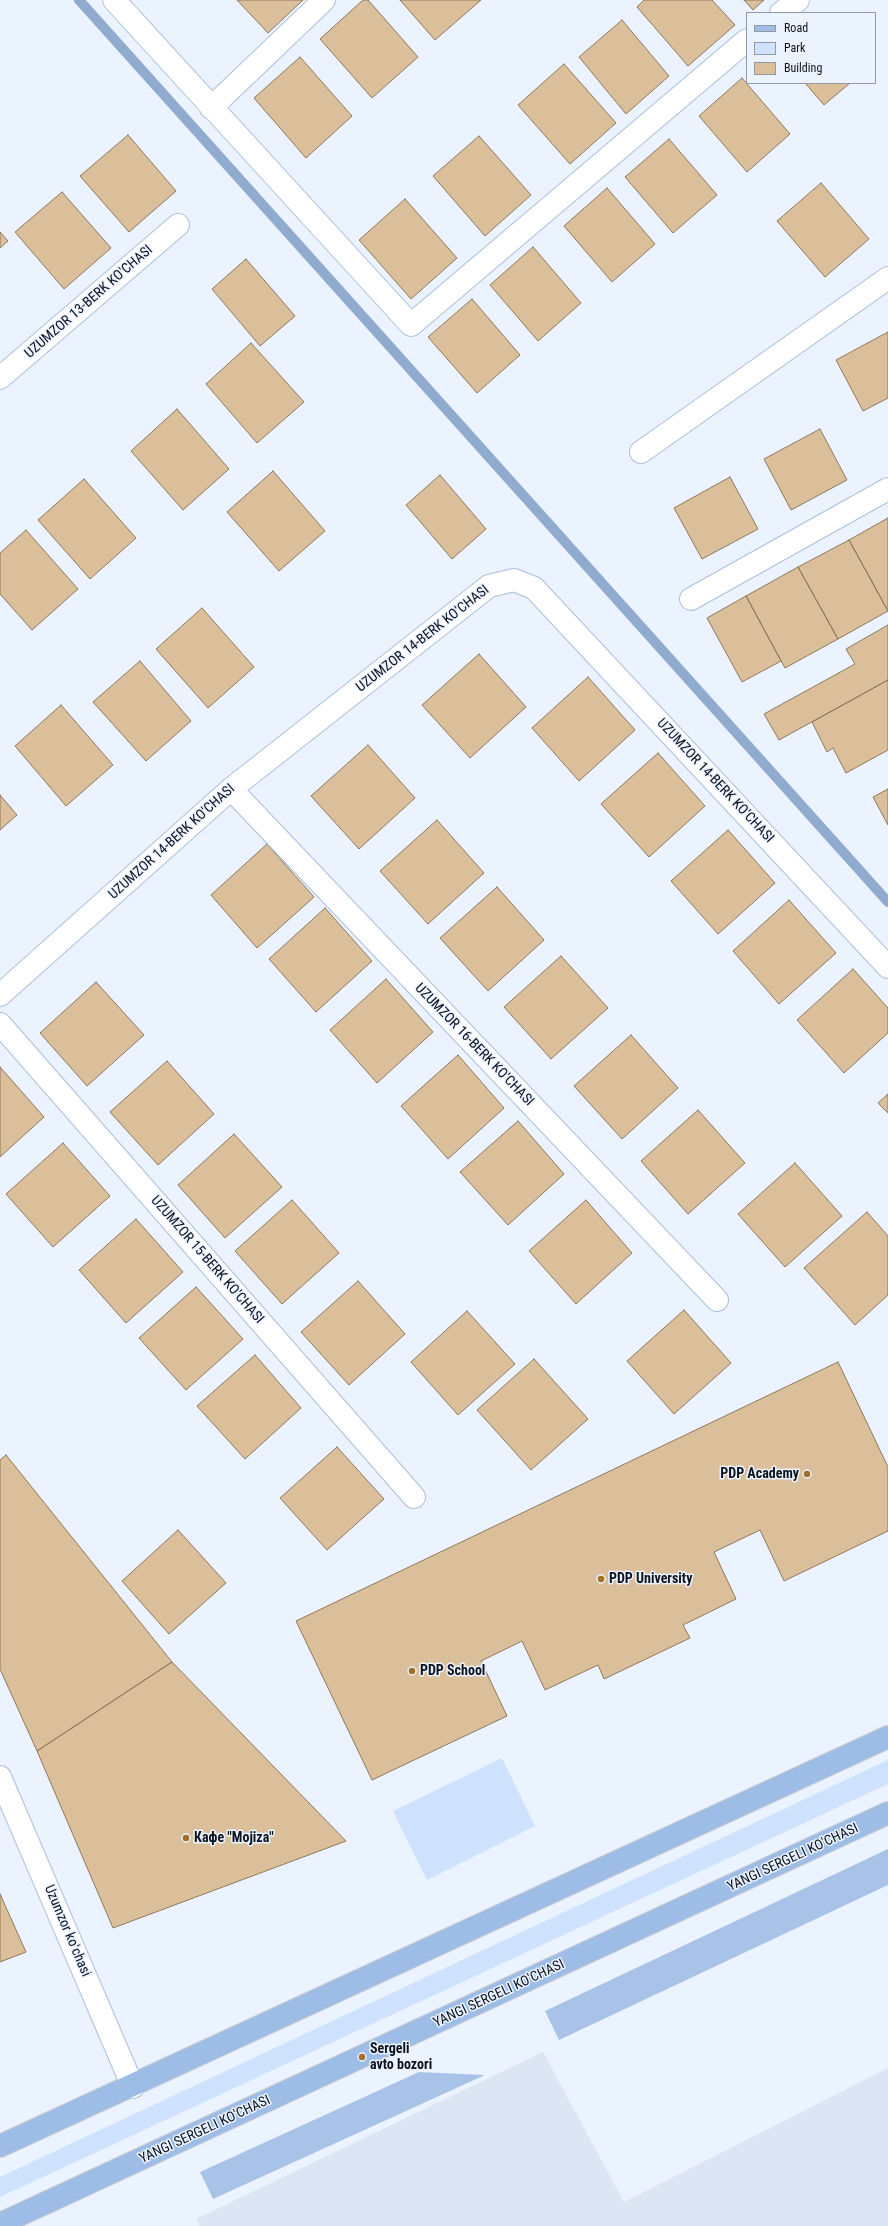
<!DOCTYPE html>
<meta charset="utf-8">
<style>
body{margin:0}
#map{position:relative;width:888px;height:2226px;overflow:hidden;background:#eaf3ff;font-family:"Roboto Condensed",sans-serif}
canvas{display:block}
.legend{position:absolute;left:746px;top:12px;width:130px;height:72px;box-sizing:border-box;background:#eaf3ff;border:1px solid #9199a5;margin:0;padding:5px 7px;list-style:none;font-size:12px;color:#0c131d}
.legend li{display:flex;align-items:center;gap:8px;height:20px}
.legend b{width:20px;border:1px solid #9199a5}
</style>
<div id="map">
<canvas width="888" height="2226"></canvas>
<ul class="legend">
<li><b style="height:5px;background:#9dbce6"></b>Road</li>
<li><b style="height:11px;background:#cee2fe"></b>Park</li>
<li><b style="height:11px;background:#dbbe9a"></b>Building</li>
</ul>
</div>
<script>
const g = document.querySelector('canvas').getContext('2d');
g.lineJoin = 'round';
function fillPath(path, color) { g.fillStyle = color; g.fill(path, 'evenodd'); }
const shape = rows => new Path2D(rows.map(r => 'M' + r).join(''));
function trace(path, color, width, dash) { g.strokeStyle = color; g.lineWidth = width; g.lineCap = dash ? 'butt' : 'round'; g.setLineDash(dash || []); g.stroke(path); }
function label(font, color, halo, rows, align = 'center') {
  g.font = font + ' "Roboto Condensed",sans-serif'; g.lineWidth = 3; g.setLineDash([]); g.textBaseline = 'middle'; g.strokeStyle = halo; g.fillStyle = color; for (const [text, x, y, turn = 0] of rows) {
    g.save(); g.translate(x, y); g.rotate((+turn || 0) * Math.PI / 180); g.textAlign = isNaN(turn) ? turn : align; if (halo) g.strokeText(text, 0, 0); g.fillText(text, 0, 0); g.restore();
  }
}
const built = shape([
 [543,2052,624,2202,888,2068,888,2226,200,2226,196,2219]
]);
const green = shape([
 [502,1758,535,1826,427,1880,393,1811],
 [888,1760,888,1784,0,2197,0,2177]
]);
const forest = shape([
 [888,1849,888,1885,559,2040,545,2011],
 [419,2072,485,2075,213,2199,200,2172]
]);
const stream = shape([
 [79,0,888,902]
]);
const building = shape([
 [237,0,303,0,268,33,237,0],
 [363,0,368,0,418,57,372,98,320,39,363,0],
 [400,0,481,0,435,40,400,0],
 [644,0,712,0,735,25,688,66,637,7,644,0],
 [744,0,764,0,753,10,744,0],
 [622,20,669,76,626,114,579,57,622,20],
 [300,57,352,116,306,158,254,98,300,57],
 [564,64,616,123,570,164,518,105,564,64],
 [742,78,790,134,747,172,699,116,742,78],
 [805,83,850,83,824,105,805,83],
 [128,135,176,191,129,232,80,176,128,135],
 [479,136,531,195,485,236,433,176,479,136],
 [669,139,717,195,673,233,625,177,669,139],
 [821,183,869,239,825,277,777,221,821,183],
 [607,188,655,244,612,282,564,226,607,188],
 [62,192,111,248,64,289,15,232,62,192],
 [405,199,457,258,411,299,359,240,405,199],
 [0,232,8,241,0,248,0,232],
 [533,247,581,303,538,341,490,285,533,247],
 [246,259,295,316,260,346,212,289,246,259],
 [472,299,520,355,477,393,428,337,472,299],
 [888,332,888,398,863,411,836,360,888,332],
 [251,343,304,402,257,443,206,384,251,343],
 [177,409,229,469,183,510,131,451,177,409],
 [820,429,847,480,791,510,764,459,820,429],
 [273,471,325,531,279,571,227,512,273,471],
 [440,475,486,529,452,559,406,505,440,475],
 [730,477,758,529,702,559,674,508,730,477],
 [84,479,136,538,90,579,38,520,84,479],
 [888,518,888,611,849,540,888,518],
 [26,530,78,589,32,630,0,594,0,553,26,530],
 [849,540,888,611,838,639,798,567,849,540],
 [798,567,838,639,785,668,746,596,798,567],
 [746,596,781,661,742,682,707,618,746,596],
 [202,608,254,667,208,708,156,649,202,608],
 [888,625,888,680,779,740,764,714,855,664,846,649,888,625],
 [479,654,526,707,470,758,422,705,479,654],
 [140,661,191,721,146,761,93,702,140,661],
 [588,677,635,730,579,781,532,728,588,677],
 [888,680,888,750,846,773,833,748,827,752,812,722,888,680],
 [61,705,113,765,66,806,15,746,61,705],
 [368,745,415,798,359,849,311,796,368,745],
 [658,753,705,806,649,857,601,804,658,753],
 [888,789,888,825,873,797,888,789],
 [0,795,17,815,0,830,0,795],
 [437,820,484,873,428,924,380,871,437,820],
 [728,830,775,883,718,934,671,881,728,830],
 [267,844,314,897,257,948,211,895,267,844],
 [497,887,544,940,488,991,440,938,497,887],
 [789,900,836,953,779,1004,733,951,789,900],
 [325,908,372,961,316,1012,269,959,325,908],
 [561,956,608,1008,551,1059,504,1007,561,956],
 [853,969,888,1008,888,1033,844,1073,797,1020,853,969],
 [386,979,433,1032,377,1083,330,1030,386,979],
 [96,982,144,1035,87,1086,40,1033,96,982],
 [631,1035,678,1088,622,1139,574,1086,631,1035],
 [458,1055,504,1108,448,1159,401,1106,458,1055],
 [167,1061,214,1114,158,1165,110,1112,167,1061],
 [0,1067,44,1117,0,1157,0,1067],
 [888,1094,888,1113,878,1103,888,1094],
 [698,1110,745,1163,688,1214,641,1161,698,1110],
 [518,1121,564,1174,508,1225,460,1172,518,1121],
 [234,1134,282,1187,225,1238,178,1185,234,1134],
 [63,1143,110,1196,53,1247,6,1194,63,1143],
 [795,1163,842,1216,785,1267,738,1214,795,1163],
 [292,1200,339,1253,282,1304,235,1251,292,1200],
 [586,1200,632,1253,576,1304,529,1251,586,1200],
 [867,1212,888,1236,888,1295,855,1325,804,1268,867,1212],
 [136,1219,183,1272,126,1323,79,1270,136,1219],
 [358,1281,405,1334,349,1385,301,1332,358,1281],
 [196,1287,243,1339,186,1390,139,1338,196,1287],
 [684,1310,731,1363,674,1414,627,1361,684,1310],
 [467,1311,515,1364,458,1415,411,1362,467,1311],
 [255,1355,301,1408,245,1459,197,1406,255,1355],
 [534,1359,588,1419,531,1470,477,1410,534,1359],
 [838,1362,888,1467,888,1531,784,1581,760,1530,714,1552,736,1599,683,1625,690,1638,604,1679,598,1665,545,1690,522,1641,481,1661,507,1716,372,1780,296,1621,838,1362],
 [337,1447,384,1499,327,1550,280,1498,337,1447],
 [6,1455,172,1662,37,1751,0,1669,0,1460,6,1455],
 [178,1530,226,1583,169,1634,122,1581,178,1530],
 [172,1662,346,1841,113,1928,37,1751,172,1662],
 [0,1894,26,1952,0,1962,0,1894]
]);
const street = shape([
 [114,0,411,325,747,40],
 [781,13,798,0],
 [211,108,324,0],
 [0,378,178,225],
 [641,452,888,278],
 [691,599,888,489],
 [231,789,717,1300],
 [0,995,231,789,489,586,514,580,534,588,888,967],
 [0,1024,414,1497],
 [0,1777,133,2087]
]);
const primary = shape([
 [0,2146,888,1737],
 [0,2224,888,1813]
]);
const markers = [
 [807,1474,4,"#a26f26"],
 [601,1579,4,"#a26f26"],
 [412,1671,4,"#a26f26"],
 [186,1838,4,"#a26f26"],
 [362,2057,4,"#a26f26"]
];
const streetNames = [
 ["UZUMZOR 13-BERK KO'CHASI",89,302,-41],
 ["UZUMZOR 14-BERK KO'CHASI",423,639,-38],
 ["UZUMZOR 14-BERK KO'CHASI",715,781,47],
 ["UZUMZOR 14-BERK KO'CHASI",172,842,-42],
 ["UZUMZOR 16-BERK KO'CHASI",474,1045,46],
 ["UZUMZOR 15-BERK KO'CHASI",207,1260,49],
 ["YANGI SERGELI KO'CHASI",793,1858,-25],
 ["Uzumzor koʻchasi",67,1931,67],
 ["YANGI SERGELI KO'CHASI",499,1994,-25],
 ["YANGI SERGELI KO'CHASI",205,2130,-25]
];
const poiNames = [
 ["PDP Academy",799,1474,"right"],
 ["PDP University",609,1579],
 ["PDP School",420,1671],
 ["Кафе \"Mojiza\"",194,1838],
 ["Sergeli",370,2049],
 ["avto bozori",370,2065]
];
fillPath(built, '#dbe5f4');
fillPath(green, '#cee2fe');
fillPath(forest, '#a9c3e8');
trace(stream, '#91abce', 10);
fillPath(building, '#dbbe9a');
trace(building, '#8e785d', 1);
trace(street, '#aac0dd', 24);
trace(primary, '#ced0d2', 24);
trace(street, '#fff', 22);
trace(primary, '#9dbce6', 22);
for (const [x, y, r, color] of markers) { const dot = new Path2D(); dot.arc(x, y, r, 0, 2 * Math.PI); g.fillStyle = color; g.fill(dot); trace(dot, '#eaf3ff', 1.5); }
label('14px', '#0c131d', '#eaf3ff', streetNames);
label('bold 14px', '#0c131d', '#eaf3ff', poiNames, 'left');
</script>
